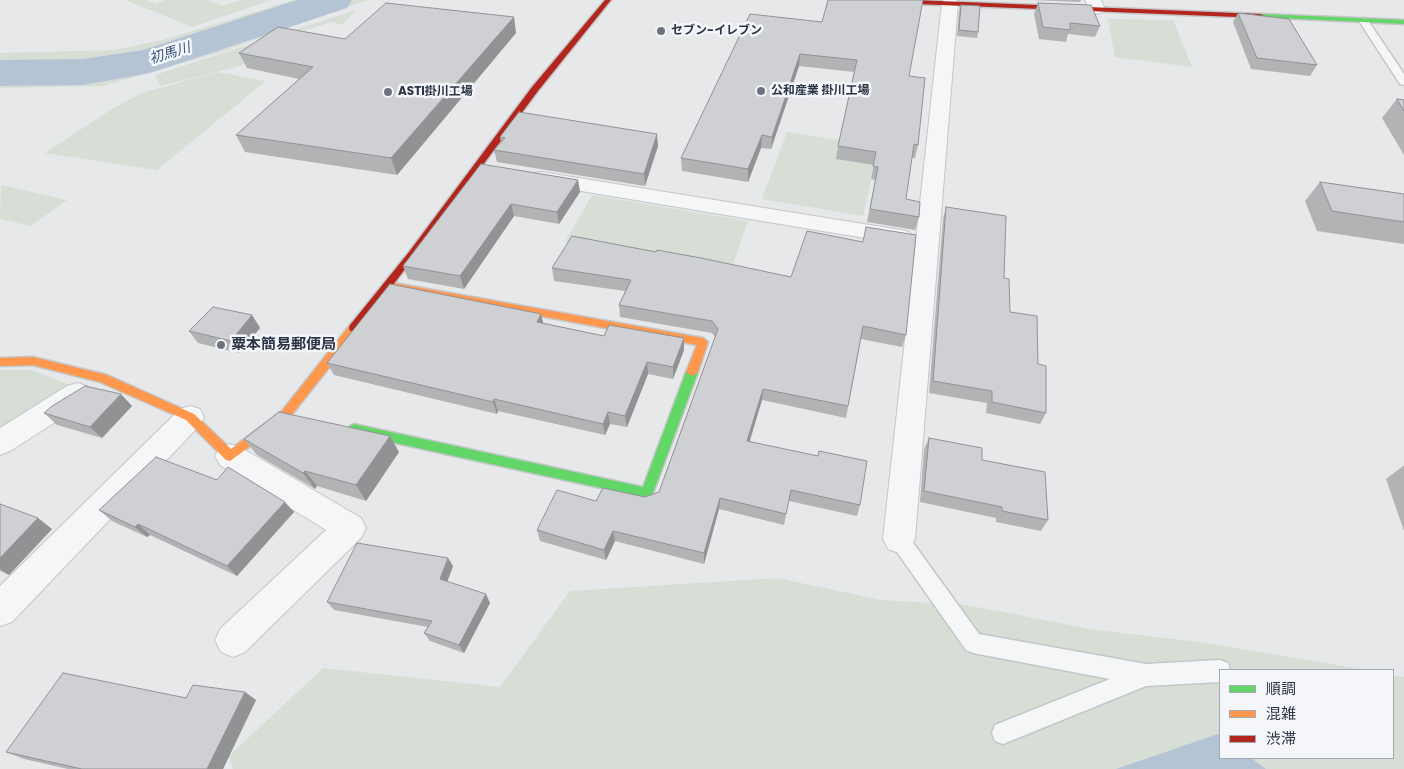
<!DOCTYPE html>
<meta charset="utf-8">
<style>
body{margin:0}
#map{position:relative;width:1404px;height:769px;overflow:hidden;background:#e6e8ea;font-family:Poppins,"Noto Sans JP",sans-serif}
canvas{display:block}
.legend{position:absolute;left:1219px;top:669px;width:175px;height:90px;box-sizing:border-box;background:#f4f6f9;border:1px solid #a4a8b1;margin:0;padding:6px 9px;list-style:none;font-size:15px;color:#2b3445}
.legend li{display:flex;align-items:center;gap:10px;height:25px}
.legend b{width:25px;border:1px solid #a4a8b1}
</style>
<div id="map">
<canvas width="1404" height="769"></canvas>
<ul class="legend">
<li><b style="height:6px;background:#63d668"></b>順調</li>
<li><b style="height:6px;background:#ff974d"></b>混雑</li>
<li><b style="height:6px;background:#b3261e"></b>渋滞</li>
</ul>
</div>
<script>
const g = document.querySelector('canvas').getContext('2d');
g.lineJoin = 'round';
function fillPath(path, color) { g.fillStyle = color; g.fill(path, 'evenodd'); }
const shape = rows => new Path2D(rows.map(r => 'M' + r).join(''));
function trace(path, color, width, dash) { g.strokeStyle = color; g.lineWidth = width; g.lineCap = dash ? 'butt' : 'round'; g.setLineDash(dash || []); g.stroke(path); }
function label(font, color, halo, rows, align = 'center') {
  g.font = font + ' Poppins,"Noto Sans JP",sans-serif'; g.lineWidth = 5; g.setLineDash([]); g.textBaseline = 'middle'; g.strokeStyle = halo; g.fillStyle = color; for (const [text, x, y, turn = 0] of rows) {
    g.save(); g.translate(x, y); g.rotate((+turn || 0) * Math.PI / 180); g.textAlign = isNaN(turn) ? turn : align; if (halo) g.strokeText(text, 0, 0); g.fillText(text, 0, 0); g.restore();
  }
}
const green = shape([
 [125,0,146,0,156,4,165,0,208,0,223,6,241,0,272,0,192,27],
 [294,0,368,0,218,53,103,86,0,88,0,53,113,50,163,40],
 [356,10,342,25,331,22,270,42,263,54,240,66,160,86,155,75],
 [1108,19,1173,20,1192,67,1115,57],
 [217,72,266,81,157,170,45,153,115,107,142,93],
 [787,132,879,146,863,216,762,199],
 [1,185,67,200,31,226,0,219],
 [592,195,748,221,731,270,565,242],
 [0,370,32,370,70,385,67,395,0,434],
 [777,578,881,600,966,605,1096,630,1207,643,1366,670,1220,670,1220,758,1393,758,1393,675,1404,677,1404,769,233,769,229,756,323,668,500,687,570,591]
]);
const water = shape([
 [1218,734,1220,735,1220,758,1251,758,1266,769,1116,769]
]);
const river = shape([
 [297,0,352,0,347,8,150,73,83,85,0,86,0,60,83,59,143,50,297,0]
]);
const lane = shape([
 [1364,18,1367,19,1404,74,1404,85,1400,84,1359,21,1364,18],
 [899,530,906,533,979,634,1146,664,1220,660,1228,663,1230,670,1220,670,1220,682,1146,686,1003,744,995,741,992,733,995,725,1110,679,973,653,966,650,892,545,889,539,892,533,899,530]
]);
const street = shape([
 [944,0,956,0,958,3,915,539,910,549,899,553,888,549,883,539,942,3,944,0],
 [1085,0,1101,0,1105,9,1103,12,1097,14,1091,12,1085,0],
 [541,172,901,230,909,232,913,237,909,242,901,244,533,183,530,178,533,173,541,172],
 [77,383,87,386,91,394,87,402,10,451,0,455,0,428,67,386,77,383],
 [190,406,200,409,204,417,200,425,12,622,0,626,0,586,180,409,190,406],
 [230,444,240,447,361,518,366,528,361,538,245,652,233,657,221,652,215,640,221,628,326,530,220,465,215,456,220,447,230,444]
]);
const fast = shape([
 [1261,14,1404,20,1404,24,1259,17,1259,15,1261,14],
 [692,368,698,372,653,493,651,497,647,498,354,434,350,432,348,429,350,426,354,424,643,487,686,372,692,368]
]);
const slow = shape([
 [388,282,703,338,708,342,698,372,692,376,686,372,697,345,384,287,383,285,384,283,388,282],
 [354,324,359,328,358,331,290,417,230,461,226,460,186,420,100,382,33,365,0,366,0,358,33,357,107,375,194,414,231,449,282,411,350,325,354,324]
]);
const jam = shape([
 [605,0,611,0,538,91,415,256,358,331,350,331,349,328,350,325,409,252,532,87,605,0],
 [863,0,914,0,1261,14,1264,16,1261,18,866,2,863,0]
]);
const wall = shape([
 [1031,0,1081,0,1080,2],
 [1038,3,1100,26,1095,37,1068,34,1066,42,1039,39,1034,14],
 [961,5,978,32,977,38,957,36,959,11],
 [1238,13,1317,65,1310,76,1251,69,1233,22],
 [822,22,909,76,918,145,915,158,912,158,906,199,919,217,915,230,867,222,875,180,871,179,874,165,836,159,838,146,854,72,799,66,771,149,761,148,748,182,682,171,681,158],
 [516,33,397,175,245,152,236,135,299,79,247,68,239,53,345,39],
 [1397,99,1404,100,1404,155,1382,118],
 [500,137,658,146,645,186,497,162,494,150,501,142],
 [481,164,578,180,580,192,559,224,514,216,464,289,408,279,403,266],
 [1320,182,1404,194,1404,244,1317,231,1305,201],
 [946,207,1004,278,1010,312,1038,364,1046,413,1040,424,986,413,987,403,929,393,943,219],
 [572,236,906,335,902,347,861,339,846,418,762,400,750,441,860,505,857,516,789,501,784,525,719,509,704,564,615,541,606,560,540,541,537,530,596,501,645,497,659,492,715,337,712,333,620,317,619,305,625,291,554,281,552,268],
 [541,314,543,323,604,336,684,350,673,379,648,374,627,427,610,424,605,435,498,411,497,414,334,375,327,363],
 [252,315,260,328,239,353,198,343,189,331],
 [132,406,102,438,57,425,44,413],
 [929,438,982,460,1048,520,1041,531,996,522,996,518,920,502,924,449],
 [244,439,399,452,366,501,317,486,315,489,257,455],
 [1403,466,1404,466,1404,531,1386,479],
 [0,504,52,529,9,575,0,571],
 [99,510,294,512,237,576,150,535,147,537,112,521],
 [453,566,447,581,490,603,464,653,430,641,424,633,428,627,334,610,327,602],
 [186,698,256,700,223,769,68,769,24,759,6,752]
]);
const shadedWall = shape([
 [514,17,516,33,397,175,391,158],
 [800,54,799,66,771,149,772,137],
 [657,134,658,146,645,186,644,174],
 [762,135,761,148,748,182,748,169],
 [578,180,580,192,559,224,557,212],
 [511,204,514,216,464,289,460,276],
 [541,314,544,326,537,322],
 [252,315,260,328,239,353,231,341],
 [684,338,684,350,673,379,673,367],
 [647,362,648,374,627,427,625,416],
 [763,389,762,400,746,452,747,441],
 [121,394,132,406,102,438,90,427],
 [494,399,498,411,497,414,493,402],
 [608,412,610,424,605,435,603,424],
 [390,436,399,452,366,501,356,485],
 [305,471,317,486,315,489,303,473],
 [720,498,719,509,704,564,704,553],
 [285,502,294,512,237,576,227,566],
 [38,518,52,529,9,575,0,569,0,558],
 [138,524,150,535,147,537,135,527],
 [613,531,615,541,606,560,604,550],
 [448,558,453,566,445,588,440,579],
 [486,594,490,603,464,653,459,645],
 [245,692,256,700,223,769,207,769]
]);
const building = shape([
 [828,0,923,0,909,76,925,78,918,145,914,144,906,199,920,202,919,217,870,209,878,167,873,166,876,152,838,146,857,60,800,54,772,137,762,135,748,169,681,158,750,14,822,22,828,0],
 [386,3,514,17,391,158,236,135,313,67,239,53,278,27,345,39,386,3],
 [1038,3,1091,5,1100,26,1070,23,1070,30,1043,27,1038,3],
 [961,5,980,6,978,32,959,30,961,5],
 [1238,13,1289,19,1317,65,1257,58,1238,13],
 [1397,99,1404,100,1404,111,1397,99],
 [519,112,657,134,644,174,494,150,505,138,500,137,519,112],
 [481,164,578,180,557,212,511,204,460,276,403,266,481,164],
 [1320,182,1404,194,1404,222,1332,211,1320,182],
 [946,207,1006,216,1004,278,1009,279,1010,312,1037,316,1038,364,1046,366,1046,413,992,402,992,391,933,381,946,207],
 [866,227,916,235,906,335,863,326,848,406,763,389,747,441,818,456,819,451,867,461,860,505,791,490,786,514,720,498,704,553,613,531,604,550,537,530,557,490,596,501,603,488,645,497,659,492,718,329,712,321,619,305,631,280,552,268,572,236,656,252,657,250,701,258,791,277,807,231,863,242,866,227],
 [390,284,541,314,537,322,604,336,609,325,684,338,673,367,647,362,625,416,608,412,603,424,494,399,493,402,327,363,390,284],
 [213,307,252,315,231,341,189,331,213,307],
 [85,386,121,394,90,427,44,413,52,406,85,386],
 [279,412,390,436,356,485,305,471,303,473,244,439,279,412],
 [929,438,982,448,982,460,1045,472,1048,520,1002,511,1002,507,924,491,929,438],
 [156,457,217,480,228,467,285,502,227,566,138,524,135,527,99,510,156,457],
 [0,504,38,518,0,558,0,504],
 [357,543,448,558,440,579,486,594,459,645,424,633,432,621,327,602,357,543],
 [63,673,186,698,193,685,245,692,207,769,82,769,6,752,63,673]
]);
const markers = [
 [661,31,5,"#6c737f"],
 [761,91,5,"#6c737f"],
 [388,92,5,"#6c737f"],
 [221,345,5,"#6c737f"]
];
const farPoinames = [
 ["セブン-イレブン",671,31],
 ["公和産業 掛川工場",771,91],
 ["ASTI掛川工場",398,92]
];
const farWaternames = [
 ["初馬川",170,54,-17]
];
const poiNames = [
 ["粟本簡易郵便局",231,345]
];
fillPath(green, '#d6ded6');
fillPath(water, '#b4c4d5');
fillPath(river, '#b4c4d5');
trace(lane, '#c4c6c8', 3);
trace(street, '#c4c6c8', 2);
trace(fast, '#c4c6c8', 3);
trace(slow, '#c4c6c8', 3);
trace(jam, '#c4c6c8', 3);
fillPath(lane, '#f5f6f7');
fillPath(street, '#f5f6f7');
fillPath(fast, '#63d668');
fillPath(slow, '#ff974d');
fillPath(jam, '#b3261e');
fillPath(wall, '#b1b3b5');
fillPath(shadedWall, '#909294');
fillPath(building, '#ced0d3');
trace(building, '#909294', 1);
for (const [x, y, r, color] of markers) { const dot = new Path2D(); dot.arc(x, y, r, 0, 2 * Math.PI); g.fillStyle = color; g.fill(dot); trace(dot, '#f4f6f9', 2); }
label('bold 12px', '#2b3445', '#f4f6f9', farPoinames, 'left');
label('italic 14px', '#34527a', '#f4f6f9', farWaternames);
label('bold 15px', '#2b3445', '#f4f6f9', poiNames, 'left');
</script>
